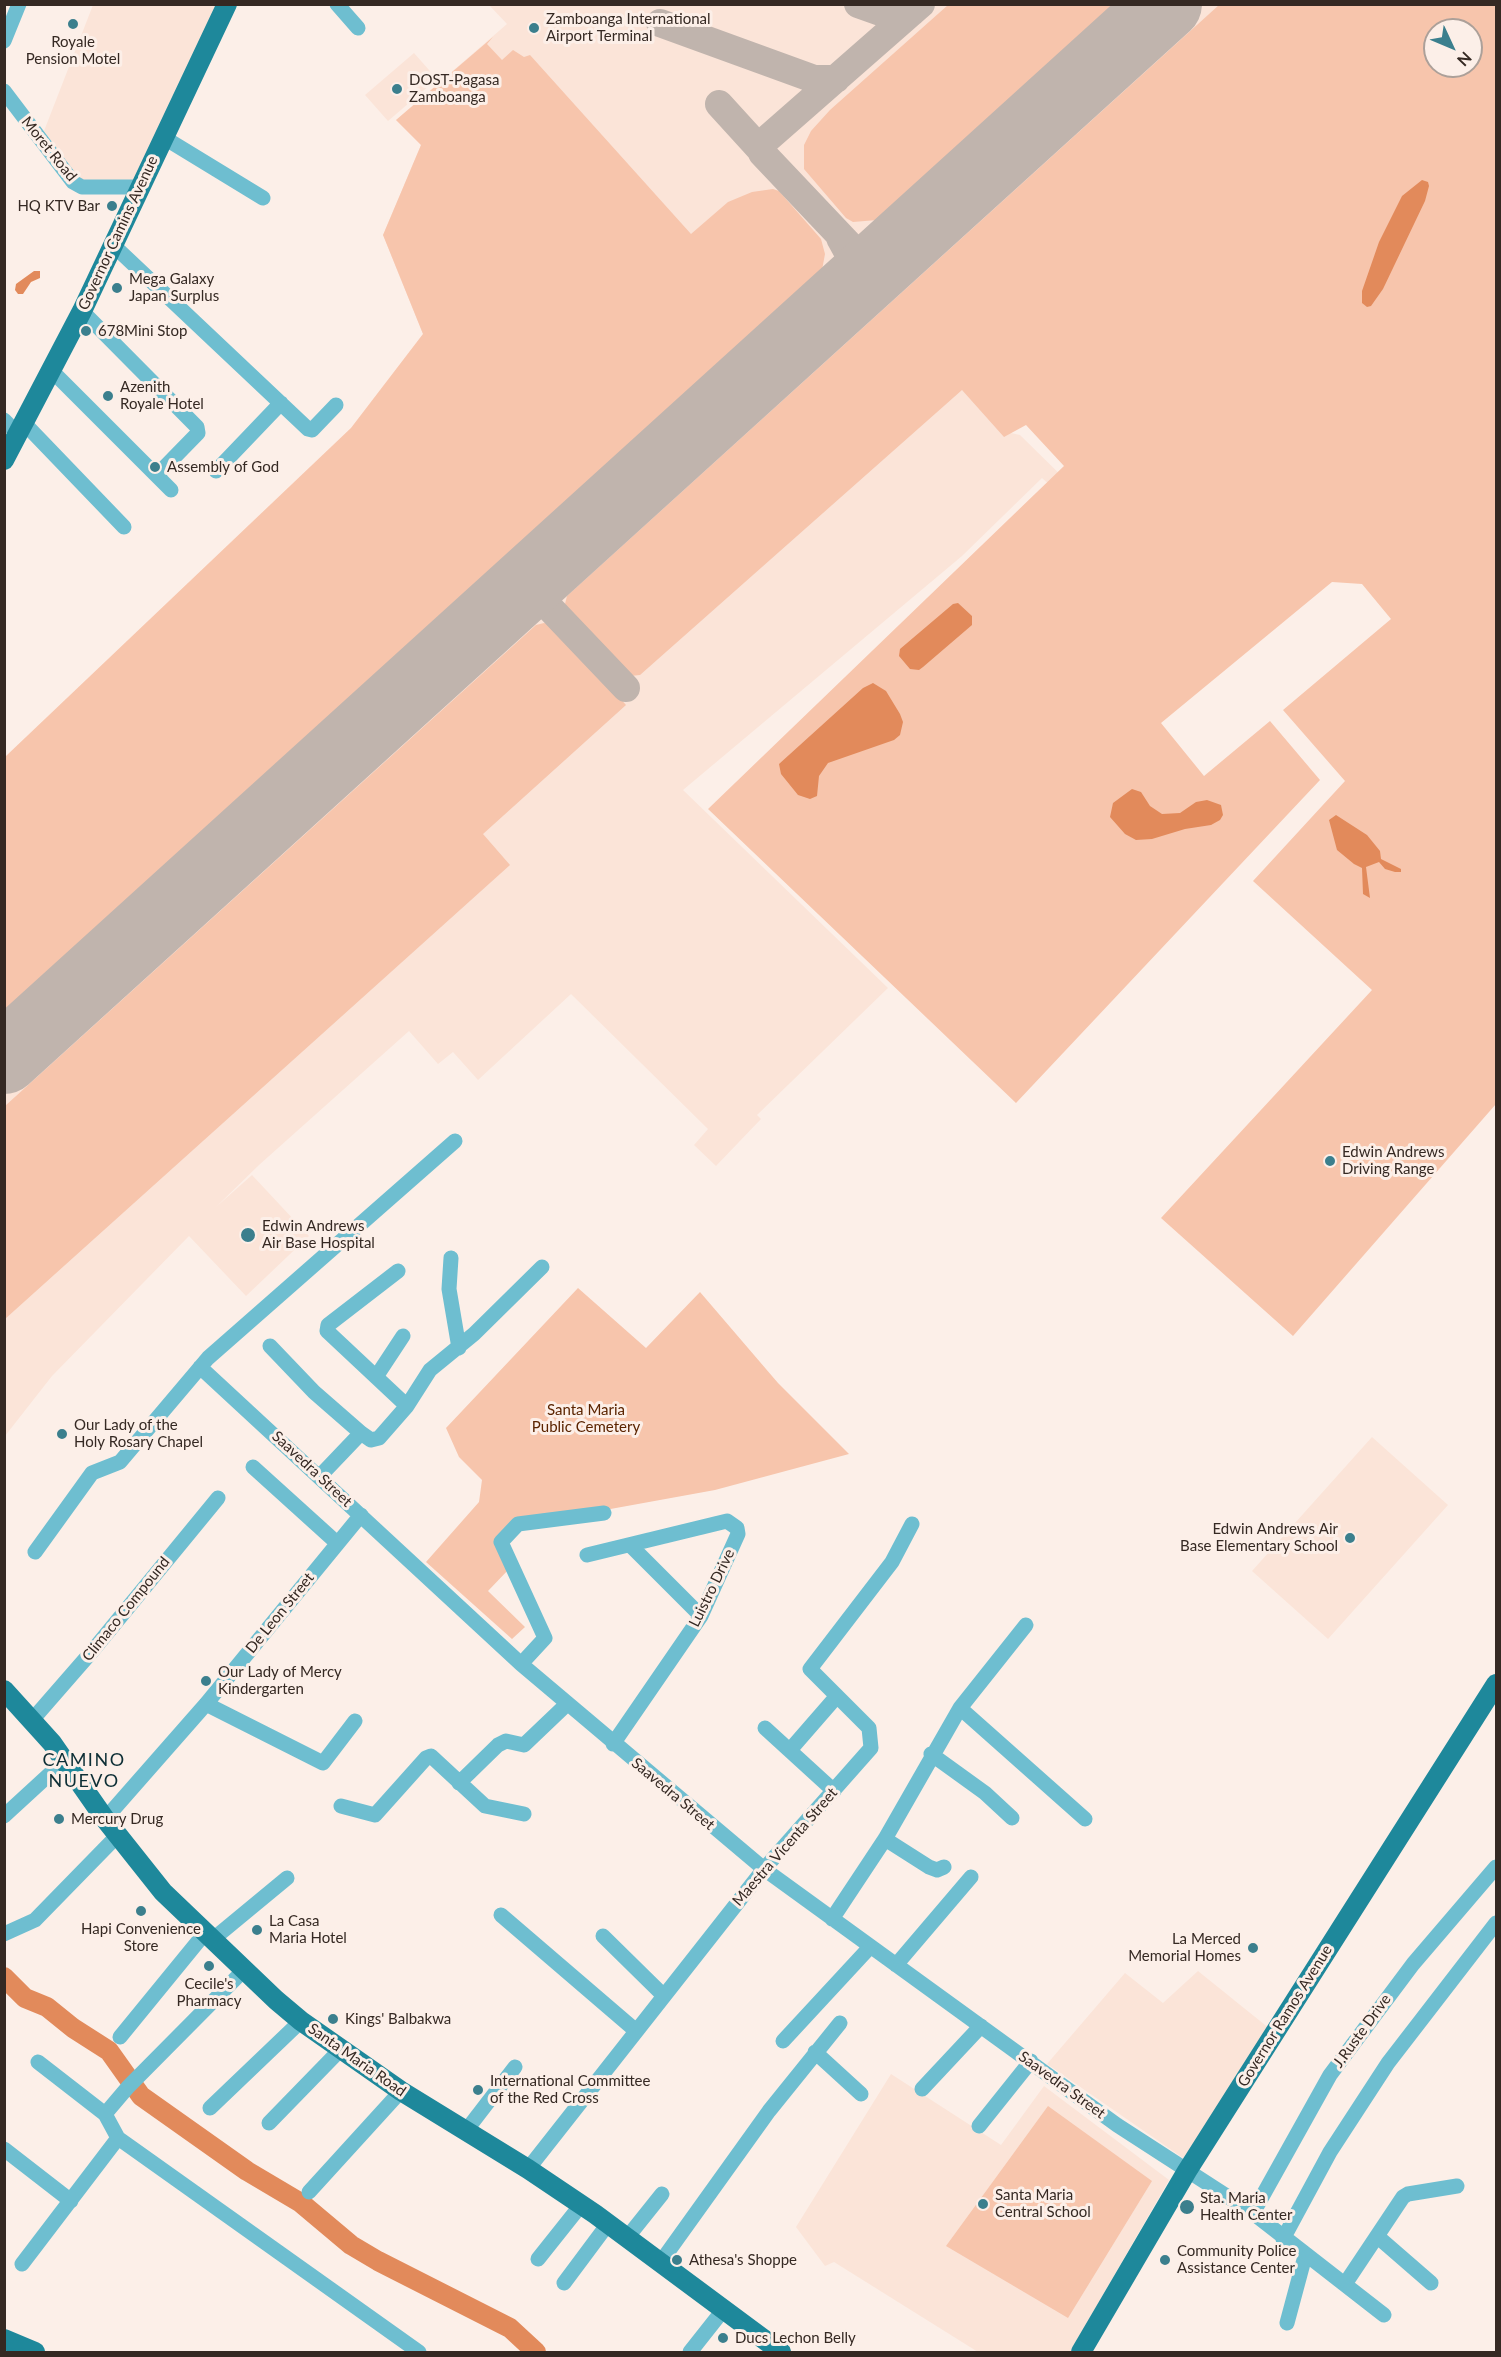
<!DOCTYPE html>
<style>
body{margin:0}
#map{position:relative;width:1501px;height:2357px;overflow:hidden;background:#fcefe8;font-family:Lato,sans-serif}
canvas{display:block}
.frame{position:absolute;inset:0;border:6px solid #352923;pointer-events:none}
.north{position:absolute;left:1423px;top:18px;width:60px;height:60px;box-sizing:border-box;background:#fcefe8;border:2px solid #aca099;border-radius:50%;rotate:134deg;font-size:16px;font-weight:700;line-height:24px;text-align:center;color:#352923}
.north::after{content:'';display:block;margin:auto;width:21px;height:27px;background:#3b7f8d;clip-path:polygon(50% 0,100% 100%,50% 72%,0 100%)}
</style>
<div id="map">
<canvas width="1501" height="2357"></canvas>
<div class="frame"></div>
<div class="north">N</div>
</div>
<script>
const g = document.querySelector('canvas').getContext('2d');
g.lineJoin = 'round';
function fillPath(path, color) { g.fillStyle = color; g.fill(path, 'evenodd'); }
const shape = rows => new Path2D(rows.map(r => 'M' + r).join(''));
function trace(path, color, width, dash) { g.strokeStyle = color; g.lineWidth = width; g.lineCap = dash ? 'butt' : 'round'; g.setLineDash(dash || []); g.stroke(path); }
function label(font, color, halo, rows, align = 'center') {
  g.font = font + ' Lato,sans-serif'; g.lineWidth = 6; g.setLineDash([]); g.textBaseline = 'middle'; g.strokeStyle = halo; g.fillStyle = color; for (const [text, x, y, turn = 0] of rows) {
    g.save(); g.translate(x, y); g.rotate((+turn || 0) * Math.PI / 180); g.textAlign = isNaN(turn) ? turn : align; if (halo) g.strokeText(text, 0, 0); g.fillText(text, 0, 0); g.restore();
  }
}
const built = shape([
 [93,5,217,5,134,180,80,184,44,131],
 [489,5,1388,5,1011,433,1020,435,1076,490,1066,500,1042,478,962,556,683,790,888,988,757,1115,761,1119,716,1166,694,1145,708,1129,571,994,478,1080,453,1052,438,1064,409,1031,259,1165,216,1207,252,1175,309,1236,246,1296,189,1236,52,1376,5,1436,5,757,351,428,423,334,383,235,421,145,396,120,507,24],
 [414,53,437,79,388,121,365,95],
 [1372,1437,1448,1505,1328,1639,1252,1571],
 [1198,1971,1270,2029,1186,2160,1047,2064,1125,1973,1163,2003],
 [891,2074,1001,2145,1044,2086,1169,2180,1070,2352,978,2352,834,2262,825,2266,796,2227]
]);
const green = shape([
 [948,5,1114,5,877,220,853,222,846,218,804,169,804,145,811,131,830,110],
 [1219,5,1496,5,1496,1104,1293,1336,1161,1218,1372,990,1253,881,1345,781,1283,710,1391,619,1362,584,1332,582,1161,723,1204,776,1270,721,1320,780,1016,1103,708,809,1064,466,1026,425,1004,437,962,390,640,675,630,676,624,674,569,616,565,604,567,596],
 [1435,30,1471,30,1471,66,1435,66],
 [493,37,487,44,502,60,513,50,524,57,530,55,691,234,728,202,752,192,773,189,779,191,821,239,825,254,822,270,5,1015,5,757,351,428,423,334,383,235,421,145,396,120],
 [544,623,554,625,626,705,483,834,510,865,5,1319,5,1106,536,625],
 [578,1288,646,1348,700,1292,778,1383,849,1454,715,1490,594,1512,518,1519,497,1542,510,1568,488,1591,525,1627,512,1639,426,1562,479,1502,482,1480,459,1457,446,1428],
 [1048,2106,1152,2181,1068,2318,946,2246]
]);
const water = shape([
 [1422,180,1428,182,1429,186,1425,201,1383,289,1371,306,1367,307,1362,303,1362,291,1379,242,1402,196],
 [34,271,40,271,40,278,31,282,23,294,18,294,15,290,16,284],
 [958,603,972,616,972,625,923,667,919,670,910,669,899,656,900,649,953,604],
 [873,683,886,691,900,714,903,722,900,735,894,740,828,763,819,776,817,796,810,799,798,795,781,774,779,764,863,688],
 [1132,789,1141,792,1150,806,1162,814,1180,813,1196,802,1207,800,1221,805,1223,815,1220,820,1211,825,1185,829,1152,839,1136,840,1125,834,1110,817,1113,803],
 [1336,815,1367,835,1380,851,1381,859,1401,869,1401,872,1395,872,1385,869,1379,862,1366,867,1370,898,1363,894,1362,868,1354,864,1337,850,1329,820]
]);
const river = shape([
 [4,1977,25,1998,47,2007,73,2028,109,2051,141,2096,247,2171,301,2203,351,2245,378,2261,510,2328,536,2352]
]);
const taxiway = shape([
 [858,4,889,15,898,16,912,12],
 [660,23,814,79,836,79],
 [719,104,760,149],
 [896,249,870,254,852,248,762,153,759,146,921,4],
 [839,301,852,273,851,258,840,238],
 [527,584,626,688]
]);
const runway = shape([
 [4,1058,1166,4]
]);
const minor = shape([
 [337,4,358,28],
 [4,41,19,4],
 [4,91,73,182,82,187,140,187],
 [163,137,263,198],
 [113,245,308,429,312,430,336,405],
 [82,311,197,427,198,433,157,475],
 [51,370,171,490],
 [4,420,18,434],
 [24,423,124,527],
 [216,471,281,403],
 [451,1258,449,1289,459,1348],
 [398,1271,328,1325,327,1331,407,1406],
 [270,1346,314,1392,361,1433,371,1440,379,1438,407,1406,430,1370,474,1334,542,1267],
 [200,1367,521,1664,764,1869,1117,2125,1253,2213,1384,2315],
 [376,1377,403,1336],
 [253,1467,337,1543],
 [320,1476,361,1433],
 [631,1546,701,1616],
 [35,1552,92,1473,120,1462,208,1358,455,1141],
 [587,1555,727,1521,737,1528,738,1534,701,1616,613,1744],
 [521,1664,545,1638,501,1542,518,1524,604,1513],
 [206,1704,323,1763,355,1721],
 [960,1708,1085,1819],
 [33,1719,94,1649,218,1498],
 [765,1728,834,1791],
 [790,1750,837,1696],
 [931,1754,985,1793,1012,1818],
 [459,1783,498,1745,506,1741,524,1745,567,1704],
 [341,1806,375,1815,426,1758,431,1756,485,1806,524,1814],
 [4,1816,65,1760],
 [105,1819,206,1704,361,1515],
 [885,1839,929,1867,937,1870,944,1867],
 [501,1915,635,2030],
 [832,1919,885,1839,960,1708,1026,1625],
 [4,1934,35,1920,118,1835],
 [603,1936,663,1995],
 [212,1940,287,1878],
 [896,1965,971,1877],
 [120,2037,205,1933],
 [783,2041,870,1947],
 [815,2052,861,2094],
 [38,2062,105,2114,118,2138,419,2352],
 [922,2089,981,2026],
 [210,2108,301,2021],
 [105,2114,128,2087,244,1970],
 [269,2123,341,2049],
 [979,2126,1031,2061],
 [465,2132,515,2067],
 [4,2149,71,2201],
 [528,2169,764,1869,871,1748,869,1728,810,1669,892,1562,912,1524],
 [309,2192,401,2091],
 [1253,2213,1330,2075,1413,1964,1496,1867],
 [1378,2237,1431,2283],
 [626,2239,662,2194],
 [1283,2239,1330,2152,1388,2063,1496,1923],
 [538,2259,581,2205],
 [660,2263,769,2111,840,2023],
 [22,2264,118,2138],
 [564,2283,608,2224],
 [1345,2284,1403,2197,1408,2194,1457,2186],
 [1287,2323,1305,2256],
 [690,2352,724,2309]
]);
const major = shape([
 [4,460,82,311,227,4],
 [4,1690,52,1743,105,1819,163,1892,276,2000,301,2021,401,2091,528,2169,595,2214,781,2352],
 [4,2339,35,2352],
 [1081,2352,1187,2171,1496,1684]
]);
const markers = [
 [73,24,6,"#3b7f8d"],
 [534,28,6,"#3b7f8d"],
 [397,89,6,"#3b7f8d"],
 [112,206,6,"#3b7f8d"],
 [117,288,6,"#3b7f8d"],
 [86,331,6,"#3b7f8d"],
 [108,396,6,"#3b7f8d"],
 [155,467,6,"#3b7f8d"],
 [1330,1161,6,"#3b7f8d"],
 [248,1235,8,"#3b7f8d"],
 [62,1434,6,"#3b7f8d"],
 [1350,1538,6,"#3b7f8d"],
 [206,1681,6,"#3b7f8d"],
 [59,1819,6,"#3b7f8d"],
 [141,1911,6,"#3b7f8d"],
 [257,1930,6,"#3b7f8d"],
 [1253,1948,6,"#3b7f8d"],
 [209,1966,6,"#3b7f8d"],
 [333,2019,6,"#3b7f8d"],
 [478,2090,6,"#3b7f8d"],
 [983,2204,6,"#3b7f8d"],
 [1187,2207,8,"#3b7f8d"],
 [677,2260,6,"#3b7f8d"],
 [1165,2260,6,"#3b7f8d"],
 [723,2338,6,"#3b7f8d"]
];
const poiNames = [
 ["Zamboanga International",546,19],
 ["Airport Terminal",546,36],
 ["Royale",73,42,"center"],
 ["Pension Motel",73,59,"center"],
 ["DOST-Pagasa",409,80],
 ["Zamboanga",409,97],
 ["HQ KTV Bar",100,206,"right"],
 ["Mega Galaxy",129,279],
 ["Japan Surplus",129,296],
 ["678Mini Stop",98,331],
 ["Azenith",120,387],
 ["Royale Hotel",120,404],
 ["Assembly of God",167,467],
 ["Edwin Andrews",1342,1152],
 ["Driving Range",1342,1169],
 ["Edwin Andrews",262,1226],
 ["Air Base Hospital",262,1243],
 ["Our Lady of the",74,1425],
 ["Holy Rosary Chapel",74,1442],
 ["Edwin Andrews Air",1338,1529,"right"],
 ["Base Elementary School",1338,1546,"right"],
 ["Our Lady of Mercy",218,1672],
 ["Kindergarten",218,1689],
 ["Mercury Drug",71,1819],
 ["La Casa",269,1921],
 ["Maria Hotel",269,1938],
 ["Hapi Convenience",141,1929,"center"],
 ["Store",141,1946,"center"],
 ["La Merced",1241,1939,"right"],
 ["Memorial Homes",1241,1956,"right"],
 ["Cecile's",209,1984,"center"],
 ["Pharmacy",209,2001,"center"],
 ["Kings' Balbakwa",345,2019],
 ["International Committee",490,2081],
 ["of the Red Cross",490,2098],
 ["Santa Maria",995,2195],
 ["Central School",995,2212],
 ["Sta. Maria",1200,2198],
 ["Health Center",1200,2215],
 ["Community Police",1177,2251],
 ["Assistance Center",1177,2268],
 ["Athesa's Shoppe",689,2260],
 ["Ducs Lechon Belly",735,2338]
];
const streetNames = [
 ["Moret Road",49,149,51],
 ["Governor Camins Avenue",118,233,-65],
 ["Saavedra Street",312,1469,43],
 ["Luistro Drive",712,1588,-64],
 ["Climaco Compound",126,1609,-51],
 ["De Leon Street",280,1613,-51],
 ["Saavedra Street",673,1794,40],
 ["Maestra Vicenta Street",785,1847,-49],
 ["Governor Ramos Avenue",1285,2016,-58],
 ["J.Ruste Drive",1362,2031,-54],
 ["Santa Maria Road",357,2060,35],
 ["Saavedra Street",1062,2085,36]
];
const parkNames = [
 ["Santa Maria",586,1410],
 ["Public Cemetery",586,1427]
];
const quarterNames = [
 ["CAMINO",84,1760],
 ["NUEVO",84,1781]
];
fillPath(built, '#fbe4d8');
fillPath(green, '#f7c5ac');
fillPath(water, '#e28a5b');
trace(river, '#e28a5b', 20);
trace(taxiway, '#c0b4ad', 28);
trace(runway, '#c0b4ad', 72);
trace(minor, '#6ebed0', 15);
trace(major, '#1e889b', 20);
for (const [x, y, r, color] of markers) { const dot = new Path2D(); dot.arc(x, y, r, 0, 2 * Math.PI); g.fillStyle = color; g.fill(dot); trace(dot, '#fcefe8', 2); }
label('15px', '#352923', '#fcefe8', poiNames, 'left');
label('15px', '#352923', '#fcefe8', streetNames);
label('15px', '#5b2400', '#fcefe8', parkNames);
g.letterSpacing = '1.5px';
label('18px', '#0d2e35', '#fcefe8', quarterNames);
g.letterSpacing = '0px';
</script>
